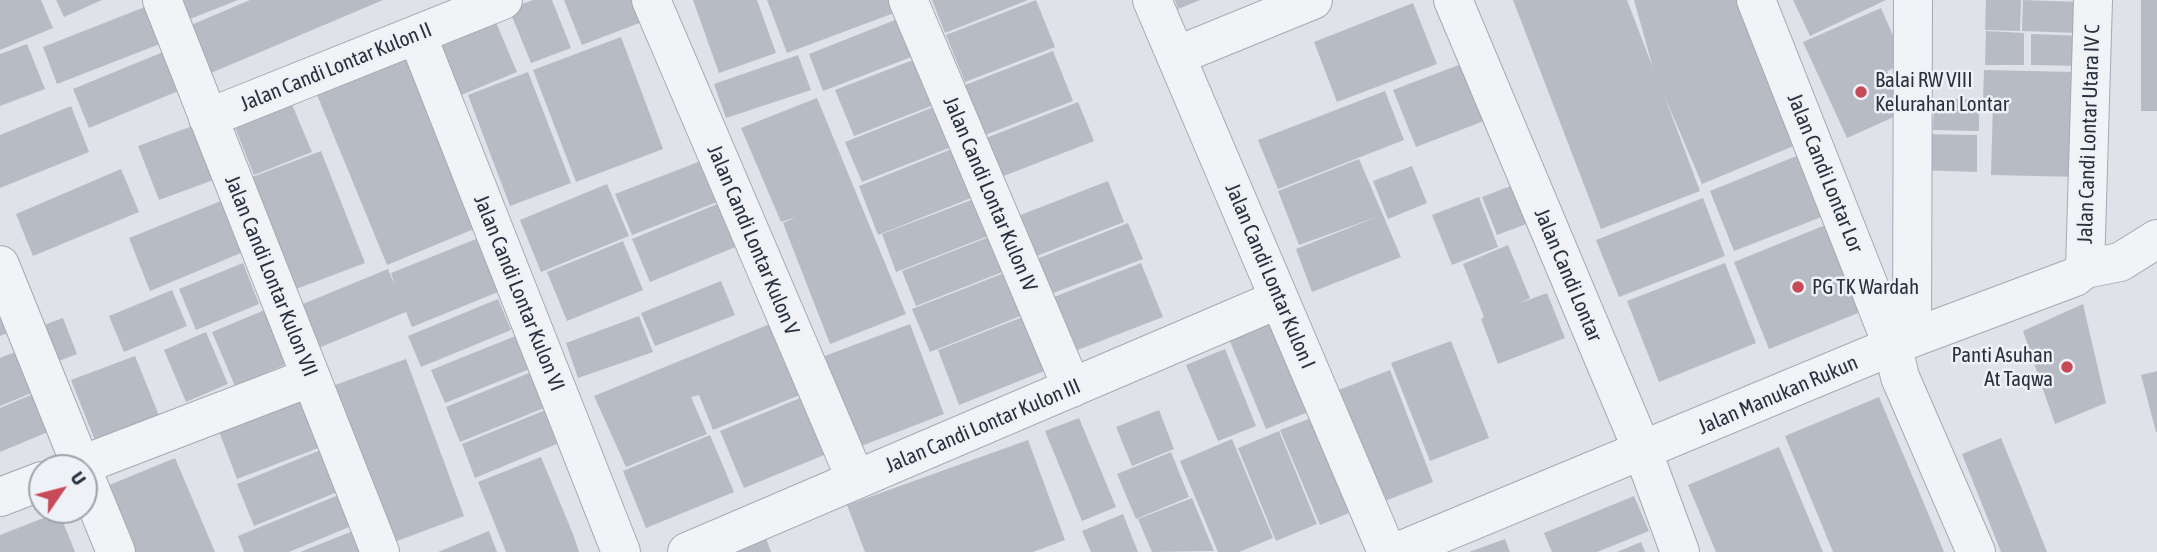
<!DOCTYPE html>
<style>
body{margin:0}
#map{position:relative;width:2157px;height:552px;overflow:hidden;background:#dfe2e8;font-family:"Asap Condensed",sans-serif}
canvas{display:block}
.north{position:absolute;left:28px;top:454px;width:70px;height:70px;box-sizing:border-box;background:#eef1f5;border:2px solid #9fa4ac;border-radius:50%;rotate:55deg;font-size:19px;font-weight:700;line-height:28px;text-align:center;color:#29303e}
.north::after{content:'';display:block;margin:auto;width:24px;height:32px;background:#c84958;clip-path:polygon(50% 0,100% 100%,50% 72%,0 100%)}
</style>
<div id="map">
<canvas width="2157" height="552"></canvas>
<div class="north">U</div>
</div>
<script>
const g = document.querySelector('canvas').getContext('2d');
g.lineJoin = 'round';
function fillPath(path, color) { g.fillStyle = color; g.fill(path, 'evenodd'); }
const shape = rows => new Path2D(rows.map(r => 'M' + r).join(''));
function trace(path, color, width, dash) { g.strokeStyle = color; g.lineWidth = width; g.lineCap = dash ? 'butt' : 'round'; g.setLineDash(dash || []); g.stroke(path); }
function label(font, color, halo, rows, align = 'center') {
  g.font = font + ' "Asap Condensed",sans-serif'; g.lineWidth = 5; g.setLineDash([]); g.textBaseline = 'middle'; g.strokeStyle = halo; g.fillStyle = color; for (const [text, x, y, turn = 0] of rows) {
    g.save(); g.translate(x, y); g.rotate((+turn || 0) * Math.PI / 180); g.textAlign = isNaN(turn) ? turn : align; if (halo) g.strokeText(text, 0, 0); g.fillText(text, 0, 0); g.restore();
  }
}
const building = shape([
 [0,0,41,0,53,28,0,50],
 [56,0,102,0,64,17],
 [182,0,238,0,190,19],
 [250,0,383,0,211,73,191,25],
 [533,0,552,0,571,48,531,63,509,9],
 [564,0,633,0,642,22,582,45],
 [693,0,757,0,776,53,719,73],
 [767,0,889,0,894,13,787,53],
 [932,0,1028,0,945,33],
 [1036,0,1055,47,965,82,946,35],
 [1175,0,1200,0,1178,9],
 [1513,0,1627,0,1653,68,1634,0,1743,0,1803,142,1702,184,1664,95,1700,191,1601,229],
 [1793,0,1886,0,1810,36],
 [1986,0,2021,0,2020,31,1985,30],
 [2023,0,2079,2,2078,33,2022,31],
 [2141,0,2157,0,2157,111,2141,111],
 [1413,3,1437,64,1337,102,1314,42],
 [150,5,165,42,57,84,43,47],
 [1881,8,1905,63,1887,71,1905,112,1847,138,1803,42],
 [492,13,517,72,454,98,429,40],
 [905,16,919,54,823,91,809,54],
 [1986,31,2024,33,2024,65,1985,65],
 [2031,34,2085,36,2084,66,2031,65],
 [621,37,663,149,576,182,533,70],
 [27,44,45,89,0,106,0,54],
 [414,49,486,224,387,265,315,90],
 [168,50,183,89,89,128,73,89],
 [1053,51,1073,101,985,135,965,85],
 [798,55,811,90,726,118,714,84],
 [926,55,944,101,854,136,835,90],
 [1461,64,1484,121,1416,147,1393,90],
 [1984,70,2074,72,2080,177,1991,175,1993,102,1983,101],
 [528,72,571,183,510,206,468,95],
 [1385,91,1404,140,1278,189,1258,140],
 [817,98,906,314,830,344,783,223,796,217,781,222,741,128],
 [1934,99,1979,99,1979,131,1933,130],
 [291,102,312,152,254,175,234,125],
 [1078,102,1094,141,1001,177,986,138],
 [944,103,959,144,862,182,845,142],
 [71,106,89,152,0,188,0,135],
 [195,125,216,179,159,200,138,146],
 [1917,134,1977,135,1977,172,1916,170],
 [967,143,986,192,878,235,859,186],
 [321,151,365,263,291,291,247,179],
 [1799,155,1824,216,1734,251,1710,191],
 [714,156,730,197,632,235,615,194],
 [1359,159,1401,257,1312,292,1296,249,1379,216,1299,245,1278,191],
 [1412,166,1427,203,1388,219,1373,181],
 [121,169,139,212,33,256,16,214],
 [1108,181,1124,222,1034,257,1018,216],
 [607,184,629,236,541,272,520,220],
 [1513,185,1529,223,1497,235,1482,197],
 [987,194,1001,231,896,272,882,234],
 [1479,197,1498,247,1452,265,1432,215],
 [732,198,750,241,650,282,632,239],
 [1703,198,1725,256,1619,297,1596,240],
 [226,199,248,250,150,291,129,238],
 [1128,223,1143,259,1048,295,1034,260],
 [1828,224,1863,311,1769,349,1734,262],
 [1002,232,1015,267,916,306,902,271],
 [476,239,498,292,412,327,406,312,316,349,298,306,388,269,395,286,391,273],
 [623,241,643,290,567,321,547,272],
 [1508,245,1530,298,1520,303,1547,293,1565,338,1498,364,1481,319,1484,317,1463,264],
 [243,263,259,304,196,330,179,289],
 [1141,263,1163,317,1075,351,1054,297],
 [1725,263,1756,343,1659,382,1627,301],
 [1017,268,1033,311,930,352,912,309],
 [721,281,735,315,655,346,641,313],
 [172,290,187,326,124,352,109,316],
 [498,299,511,330,421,367,408,336],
 [0,302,12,331,0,336],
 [2083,304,2106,403,2055,424,2023,331],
 [272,307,294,361,235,386,212,332],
 [1028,315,1049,369,959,405,938,350],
 [639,316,653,352,578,378,566,343],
 [63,318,77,354,46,366,33,329],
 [782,319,805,393,713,430,699,395,691,397,707,434,626,467,594,396],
 [1275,320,1313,410,1266,429,1229,339],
 [910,324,944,414,856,448,822,357],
 [528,331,542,364,445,403,431,370],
 [206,332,228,384,186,402,164,350],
 [1451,341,1489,438,1430,461,1391,363],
 [25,348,41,389,0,406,0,358],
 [1225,349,1256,426,1218,441,1186,365],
 [135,356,160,418,96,443,71,380],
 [406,359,464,516,389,544,330,387],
 [539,369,554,404,460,442,446,407],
 [1390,370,1433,482,1375,505,1331,393],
 [2157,371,2157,432,2156,432,2141,375],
 [298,389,321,447,237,479,215,421],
 [40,391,55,429,0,452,0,408],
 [805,396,829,453,744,488,720,431],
 [1879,397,1928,513,1944,552,1833,552,1785,436],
 [558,405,571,438,475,478,462,444],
 [1159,410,1174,449,1132,466,1116,427],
 [1327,412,1366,506,1320,525,1280,430],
 [1079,418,1116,507,1082,521,1045,431],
 [1279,431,1317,524,1276,541,1238,448],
 [710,435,734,492,646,528,623,471],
 [2001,438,2030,509,2047,552,2001,552,1962,454],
 [1232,439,1273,538,1239,552,1218,552,1180,461],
 [1028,440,1065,540,1033,552,865,552,847,505],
 [1779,447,1823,552,1716,552,1688,485],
 [323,449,340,491,254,526,237,484],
 [1171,452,1189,497,1136,519,1117,474],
 [541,457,573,534,579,552,506,552,478,482],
 [175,458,215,552,135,552,107,486],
 [341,494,354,525,289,552,244,552,238,536],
 [1634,496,1649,531,1597,552,1552,552,1544,533],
 [1192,498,1214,551,1152,552,1138,519],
 [59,512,75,552,0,552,0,535],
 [1123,514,1138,552,1091,552,1082,531],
 [353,531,361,552,300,552],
 [489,531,497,552,438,552],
 [766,538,771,552,730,552],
 [1505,539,1510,552,1469,552],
 [1641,542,1645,552,1617,552]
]);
const minor = shape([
 [162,0,380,552],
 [651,0,856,480],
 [908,0,1072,388],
 [1152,0,1387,552],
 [1453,0,1643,452,1680,552],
 [1756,0,1893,347,1900,377,1976,552],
 [417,35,621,552],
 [1176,56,1313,0],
 [208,118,503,0],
 [0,265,82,468],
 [2085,269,2093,0],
 [1912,338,1913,0],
 [74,468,311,377],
 [84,474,116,552],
 [0,497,42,481],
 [687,552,1279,299],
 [1397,552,1912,338,2075,277,2085,269,2120,262,2157,239]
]);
const markers = [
 [1861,92,7,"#c84958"],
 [1798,287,7,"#c84958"],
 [2067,367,7,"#c84958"]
];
const streetNames = [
 ["Jalan Candi Lontar Kulon II",336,67,-22],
 ["Jalan Candi Lontar Utara IV C",2089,134,-88],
 ["Jalan Candi Lontar Lor",1825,173,68],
 ["Jalan Candi Lontar Kulon IV",990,194,67],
 ["Jalan Candi Lontar Kulon V",753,240,67],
 ["Jalan Candi Lontar",1568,275,67],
 ["Jalan Candi Lontar Kulon VII",271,276,68],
 ["Jalan Candi Lontar Kulon I",1270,276,67],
 ["Jalan Candi Lontar Kulon VI",519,293,68],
 ["Jalan Manukan Rukun",1778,395,-23],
 ["Jalan Candi Lontar Kulon III",983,426,-23]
];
const poiNames = [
 ["Balai RW VIII",1875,80],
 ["Kelurahan Lontar",1875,104],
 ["PG TK Wardah",1812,287],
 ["Panti Asuhan",2053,355,"right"],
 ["At Taqwa",2053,379,"right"]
];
fillPath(building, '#b7bbc4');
trace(minor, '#a5a9b2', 40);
trace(minor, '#f2f3f6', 38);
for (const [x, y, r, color] of markers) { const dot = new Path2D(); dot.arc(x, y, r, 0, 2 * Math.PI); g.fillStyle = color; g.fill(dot); trace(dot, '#eef1f5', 2.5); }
label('21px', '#29303e', '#eef1f5', streetNames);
label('21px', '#29303e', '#eef1f5', poiNames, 'left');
</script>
